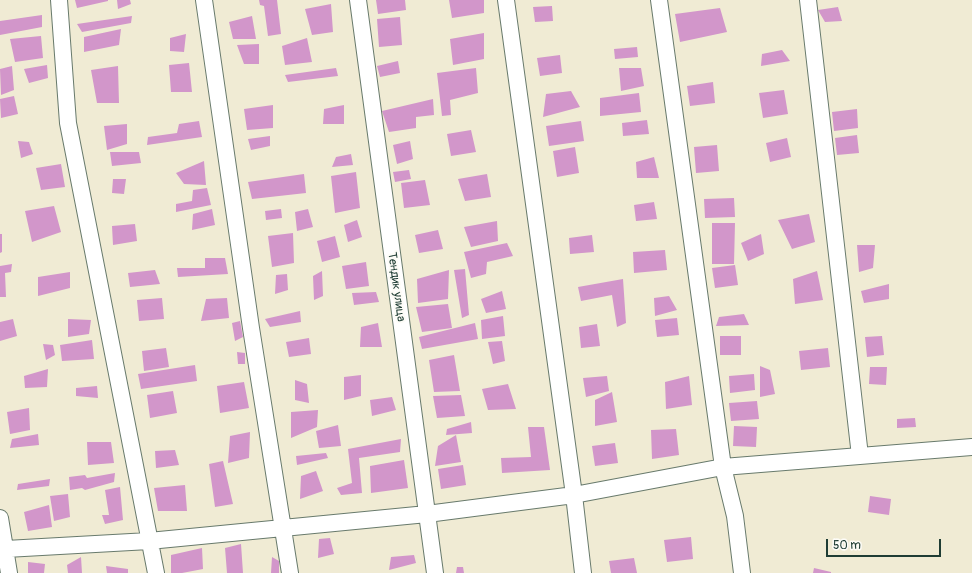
<!DOCTYPE html>
<meta charset="utf-8">
<style>
body{margin:0}
#map{position:relative;width:972px;height:573px;overflow:hidden;background:#f0ebd4;font-family:Pangolin,sans-serif}
canvas{display:block}
.scale{position:absolute;left:826px;top:539px;width:115px;height:18px;box-sizing:border-box;border:2px solid #1f3d34;border-top:0;padding-left:5px;font-size:12px;line-height:14px;white-space:nowrap;color:#1f3d34;-webkit-text-stroke:3px #fdfcf7;paint-order:stroke}
</style>
<div id="map">
<canvas width="972" height="573"></canvas>
<div class="scale">50 m</div>
</div>
<script>
const g = document.querySelector('canvas').getContext('2d');
g.lineJoin = 'round';
function fillPath(path, color) { g.fillStyle = color; g.fill(path, 'evenodd'); }
const shape = rows => new Path2D(rows.map(r => 'M' + r).join(''));
function trace(path, color, width, dash) { g.strokeStyle = color; g.lineWidth = width; g.lineCap = dash ? 'butt' : 'round'; g.setLineDash(dash || []); g.stroke(path); }
function label(font, color, halo, rows, align = 'center') {
  g.font = font + ' Pangolin,sans-serif'; g.lineWidth = 4; g.setLineDash([]); g.textBaseline = 'middle'; g.strokeStyle = halo; g.fillStyle = color; for (const [text, x, y, turn = 0] of rows) {
    g.save(); g.translate(x, y); g.rotate((+turn || 0) * Math.PI / 180); g.textAlign = isNaN(turn) ? turn : align; if (halo) g.strokeText(text, 0, 0); g.fillText(text, 0, 0); g.restore();
  }
}
const building = shape([
 [75,0,108,0,108,1,77,8],
 [117,0,130,0,131,4,118,9],
 [259,0,277,0,281,34,268,36,264,6,260,5],
 [376,0,405,0,406,10,378,14],
 [449,0,484,0,484,13,452,18],
 [331,4,333,32,312,35,305,9],
 [552,6,553,21,535,22,533,7],
 [838,7,842,21,825,22,818,10],
 [720,8,727,32,680,42,675,14],
 [42,15,42,27,0,35,0,21],
 [132,16,131,23,82,32,77,24],
 [252,16,256,39,233,39,229,22],
 [400,17,402,45,379,47,377,19],
 [121,29,119,45,84,52,84,37],
 [484,33,484,59,453,65,450,39],
 [186,34,184,52,170,51,170,38],
 [41,36,43,58,15,62,10,39],
 [307,38,312,62,285,65,282,46],
 [259,44,259,64,244,64,237,45],
 [637,47,638,57,615,59,614,49],
 [782,50,790,61,761,66,762,54],
 [560,55,562,73,540,76,537,58],
 [398,61,400,73,380,77,377,66],
 [189,63,192,92,171,92,169,65],
 [47,65,48,78,29,83,24,69],
 [12,66,14,90,1,95,0,69],
 [118,66,119,103,97,103,91,70],
 [336,68,338,76,288,82,285,75],
 [476,68,478,93,450,100,451,115,442,116,437,73],
 [619,68,641,68,644,86,621,91],
 [713,82,715,103,690,106,687,86],
 [784,90,788,114,763,118,759,93],
 [571,91,580,107,543,117,546,94],
 [639,93,641,112,600,116,600,98],
 [14,96,18,114,1,118,0,99],
 [433,99,434,115,416,117,416,128,389,132,382,111],
 [273,105,273,128,247,130,244,109],
 [344,105,344,124,323,124,324,109],
 [857,109,858,128,834,131,832,112],
 [647,120,649,134,623,136,622,123],
 [199,121,202,137,147,145,148,137,177,133,179,124],
 [581,121,584,141,549,146,546,126],
 [127,124,127,144,107,150,104,126],
 [471,130,476,152,451,156,447,134],
 [857,135,859,153,837,155,835,138],
 [270,136,270,146,251,150,248,139],
 [787,138,791,157,770,162,766,143],
 [18,141,29,142,33,154,21,158],
 [410,141,413,159,397,164,393,145],
 [717,145,719,171,696,173,694,147],
 [575,147,579,173,557,177,553,151],
 [110,152,139,152,141,163,112,166],
 [351,154,353,165,332,167,336,157],
 [654,157,659,178,637,178,636,162],
 [204,161,206,185,184,184,176,173],
 [61,164,65,187,41,190,36,168],
 [409,170,411,179,395,182,393,172],
 [356,172,360,208,335,213,331,176],
 [304,174,306,193,252,199,248,182],
 [487,174,491,197,465,201,458,179],
 [113,179,126,179,124,194,112,193],
 [425,180,430,205,404,208,401,183],
 [207,188,211,205,176,212,176,204,192,201,193,190],
 [734,198,735,217,705,218,704,199],
 [654,202,657,219,636,221,634,205],
 [54,206,61,232,32,242,25,211],
 [212,209,215,225,192,230,193,214],
 [281,209,282,218,266,220,265,211],
 [308,209,313,227,297,231,295,212],
 [809,214,815,242,792,249,778,220],
 [357,220,362,237,348,242,344,225],
 [497,221,498,241,471,247,464,227],
 [712,223,735,223,734,264,712,264],
 [135,224,137,241,113,245,112,226],
 [438,230,443,249,419,253,415,235],
 [293,233,294,263,272,267,268,236],
 [0,234,2,234,2,252,0,253],
 [761,234,764,254,748,261,741,243],
 [592,235,594,252,570,254,569,238],
 [335,236,340,257,322,262,317,241],
 [507,243,513,256,487,262,486,274,471,278,464,252],
 [857,245,875,245,873,268,859,272],
 [665,250,667,270,634,273,633,252],
 [205,258,225,258,228,274,178,277,177,268,205,268],
 [366,262,369,286,346,289,342,266],
 [12,264,11,272,5,273,6,297,0,297,0,266],
 [735,265,738,285,715,288,712,268],
 [465,269,469,315,462,318,454,270],
 [155,270,160,284,130,287,128,273],
 [449,270,448,299,418,303,417,279],
 [322,271,323,296,314,300,313,276],
 [817,271,823,300,795,304,793,279],
 [70,272,70,288,38,296,38,277],
 [287,274,288,290,275,294,276,275],
 [623,279,626,323,617,327,612,295,581,301,578,287],
 [889,284,889,299,864,303,861,291],
 [502,291,506,309,486,313,481,299],
 [376,292,379,302,354,305,352,293],
 [669,296,677,310,655,316,654,298],
 [162,298,164,319,139,321,137,300],
 [227,298,229,318,201,321,206,299],
 [448,304,452,328,422,332,416,307],
 [300,311,301,322,270,327,265,319],
 [744,314,749,325,716,326,719,317],
 [503,316,505,336,482,339,481,320],
 [677,318,679,335,657,337,655,320],
 [13,319,17,336,0,341,0,322],
 [68,319,91,320,89,334,68,337],
 [240,321,243,337,235,341,232,323],
 [378,323,382,347,360,347,361,327],
 [475,323,478,339,422,349,419,337],
 [597,324,600,346,581,348,579,327],
 [720,336,741,336,741,355,720,355],
 [882,336,884,355,867,357,865,337],
 [309,338,311,354,289,357,286,342],
 [92,340,94,359,62,361,60,345],
 [502,341,505,361,493,364,488,342],
 [43,344,53,345,55,355,46,360],
 [166,348,169,367,144,371,142,351],
 [828,348,830,367,801,370,799,351],
 [237,352,245,353,245,364,238,364],
 [454,355,460,391,434,392,429,360],
 [195,365,197,381,141,389,138,374],
 [760,366,770,370,775,394,760,397],
 [870,367,887,367,886,385,869,384],
 [48,369,47,387,25,388,24,376],
 [754,374,755,390,730,393,729,376],
 [361,375,361,396,344,400,344,377],
 [607,376,609,391,586,397,583,378],
 [689,376,692,405,666,409,665,382],
 [295,380,307,384,309,403,295,400],
 [244,382,249,408,220,413,217,386],
 [508,384,516,409,488,410,482,389],
 [97,386,98,398,76,396,76,388],
 [173,391,177,413,150,418,147,395],
 [612,392,617,422,595,426,595,400],
 [461,395,465,416,437,418,433,396],
 [392,397,396,410,372,416,370,400],
 [757,401,759,419,731,421,729,403],
 [29,408,30,430,10,434,7,412],
 [318,410,317,427,291,438,291,412],
 [915,418,916,427,897,428,897,419],
 [471,422,472,433,446,435,447,429],
 [338,425,341,446,319,448,316,431],
 [734,426,757,427,756,447,733,446],
 [528,427,544,427,550,470,502,473,501,458,531,457],
 [676,429,679,455,652,459,651,430],
 [250,432,249,458,228,463,230,436],
 [38,434,39,445,10,448,12,439],
 [456,435,461,462,435,466,438,446],
 [401,439,400,452,359,458,362,493,341,495,337,488,352,483,348,449],
 [87,442,111,442,114,463,88,465],
 [615,443,618,463,595,466,592,446],
 [175,450,179,465,156,468,155,451],
 [326,453,328,458,297,465,296,456],
 [404,460,408,488,371,493,370,466],
 [223,461,233,504,215,507,209,464],
 [463,465,466,485,441,489,438,469],
 [316,471,323,491,300,499,301,476],
 [115,473,114,482,85,490,82,488,70,490,69,477,85,475,87,478],
 [50,479,49,486,17,490,18,484],
 [185,485,187,511,158,511,154,488],
 [120,487,123,520,105,524,102,515,109,515,105,490],
 [68,494,70,517,54,521,50,496],
 [870,496,891,499,889,515,868,512],
 [49,505,52,527,28,531,24,512],
 [691,537,693,559,667,562,664,540],
 [330,538,334,554,318,558,319,539],
 [241,544,243,573,227,573,225,548],
 [202,548,203,569,182,573,171,573,171,555],
 [414,555,416,563,389,570,391,557],
 [81,557,82,573,68,573,67,565],
 [272,557,279,561,279,573,271,573],
 [634,558,637,573,611,573,609,561],
 [28,562,45,564,44,573,28,573],
 [106,566,128,569,128,573,107,573],
 [457,567,463,567,464,573,456,573],
 [814,568,831,572,831,573,813,573]
]);
const minor = shape([
 [59,0,68,123,156,573],
 [204,0,251,328,290,573],
 [358,0,435,573],
 [506,0,574,495,583,573],
 [659,0,723,467,735,516,742,573],
 [808,0,860,456],
 [0,518,9,573],
 [0,547,6,549,149,541,427,514,574,495,723,467,972,447]
]);
const streetNames = [
 ["Тендик улица",396,287,82]
];
fillPath(building, '#d296ca');
trace(minor, '#687a6c', 18);
trace(minor, '#fff', 16);
label('12px', '#1f3d34', '#fdfcf7', streetNames);
</script>
